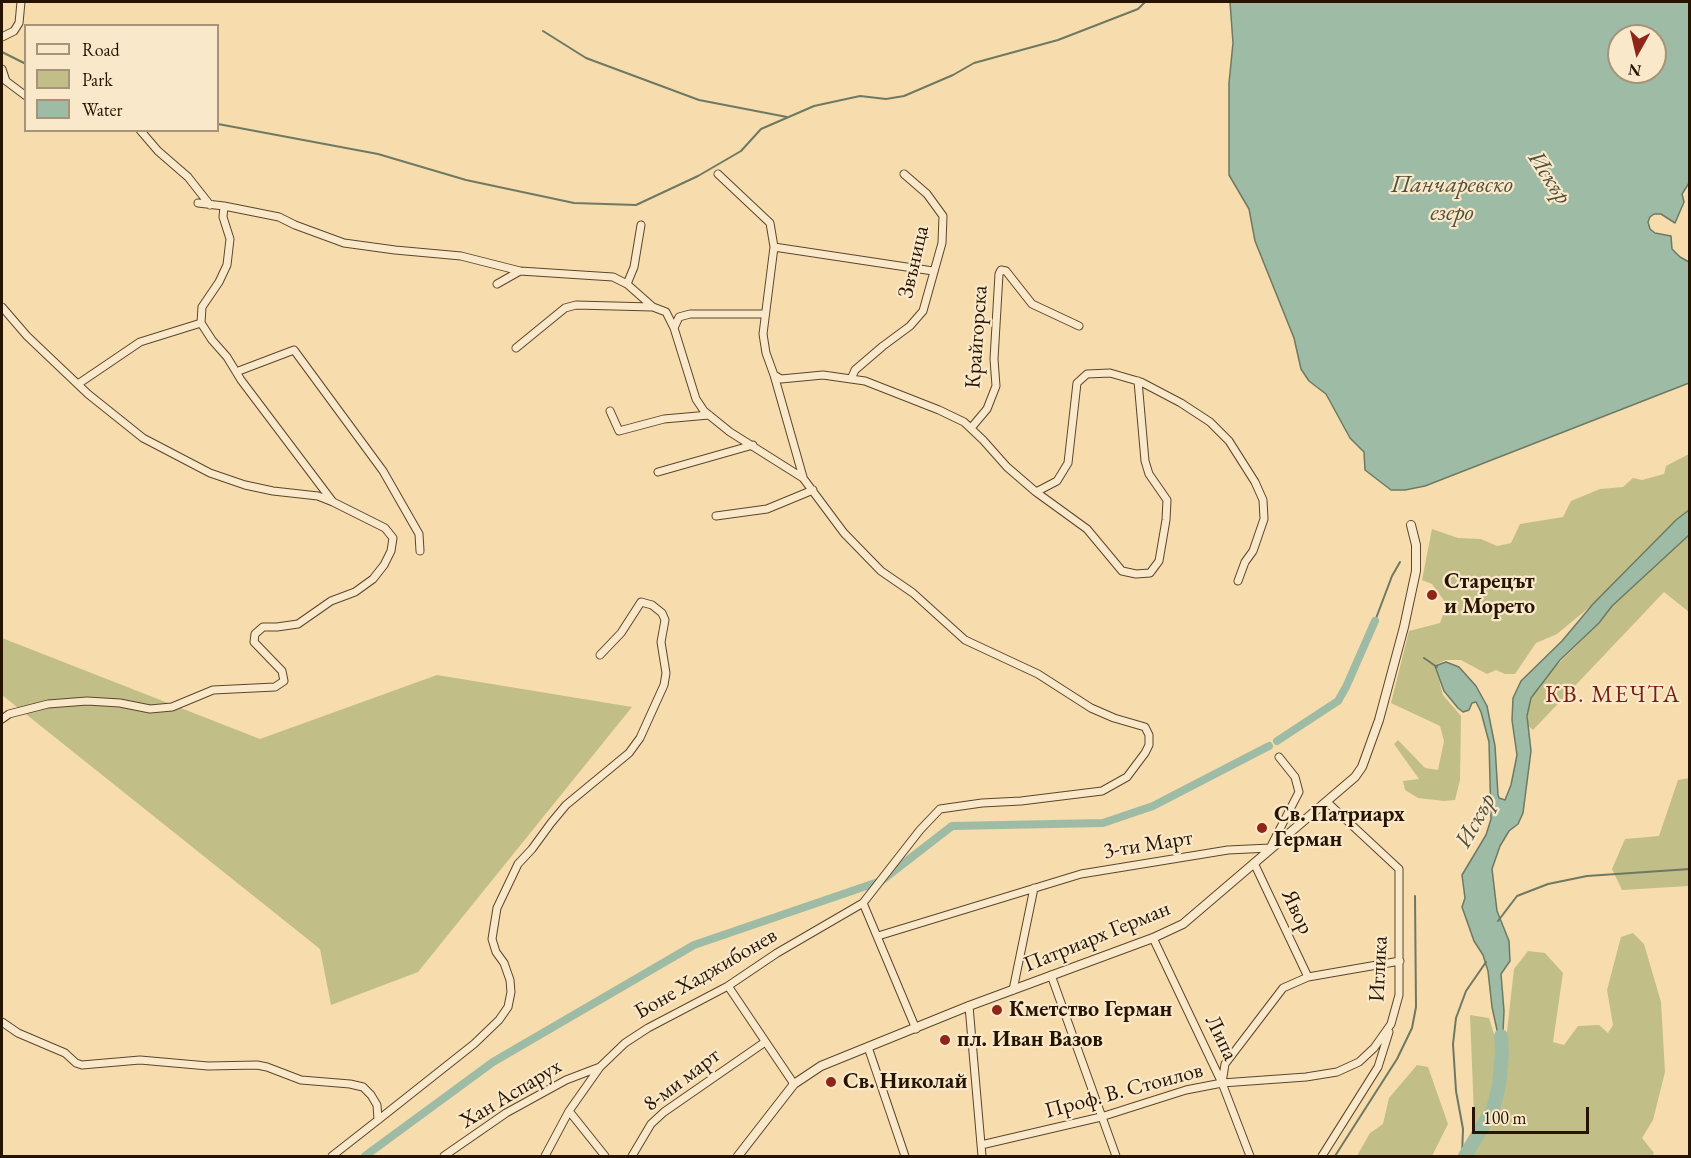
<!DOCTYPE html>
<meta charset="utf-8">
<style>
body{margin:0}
#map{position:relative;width:1691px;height:1158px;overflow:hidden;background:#f7dcad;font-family:"EB Garamond",serif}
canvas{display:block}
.frame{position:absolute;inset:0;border:3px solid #271400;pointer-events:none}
.legend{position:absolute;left:24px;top:24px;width:195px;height:108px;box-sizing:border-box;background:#fae8ca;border:2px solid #a69379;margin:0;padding:8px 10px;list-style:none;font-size:18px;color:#271400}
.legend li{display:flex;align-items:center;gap:12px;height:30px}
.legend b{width:30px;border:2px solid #a69379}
.north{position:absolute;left:1607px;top:24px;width:60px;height:60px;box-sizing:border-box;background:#fae8ca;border:2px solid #a69379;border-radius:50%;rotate:188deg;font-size:16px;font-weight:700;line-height:24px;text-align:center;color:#271400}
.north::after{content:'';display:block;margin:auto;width:21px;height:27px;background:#8f2418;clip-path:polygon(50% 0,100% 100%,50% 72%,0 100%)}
.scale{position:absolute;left:1472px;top:1107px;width:117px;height:27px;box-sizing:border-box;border:3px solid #271400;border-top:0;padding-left:8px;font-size:18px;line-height:21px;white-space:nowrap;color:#271400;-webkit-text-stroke:4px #fae8ca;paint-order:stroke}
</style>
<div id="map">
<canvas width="1691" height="1158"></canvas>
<div class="frame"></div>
<ul class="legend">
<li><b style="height:8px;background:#fae8ca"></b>Road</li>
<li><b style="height:16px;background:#c1bf87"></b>Park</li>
<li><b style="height:16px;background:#9ebca5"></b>Water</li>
</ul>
<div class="north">N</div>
<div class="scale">100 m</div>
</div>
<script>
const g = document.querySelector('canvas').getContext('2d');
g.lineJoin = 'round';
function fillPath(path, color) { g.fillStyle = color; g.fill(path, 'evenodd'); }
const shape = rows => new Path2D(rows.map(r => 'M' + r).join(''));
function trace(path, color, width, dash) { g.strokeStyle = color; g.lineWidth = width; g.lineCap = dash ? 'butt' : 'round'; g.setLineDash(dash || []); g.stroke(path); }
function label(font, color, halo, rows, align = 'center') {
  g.font = font + ' "EB Garamond",serif'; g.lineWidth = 4.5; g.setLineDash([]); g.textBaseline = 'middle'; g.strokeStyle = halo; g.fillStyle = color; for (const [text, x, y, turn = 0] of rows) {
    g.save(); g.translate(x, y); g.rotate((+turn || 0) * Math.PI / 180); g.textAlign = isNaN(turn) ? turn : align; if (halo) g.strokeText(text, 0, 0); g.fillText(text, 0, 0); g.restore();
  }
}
const green = shape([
 [1689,454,1689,473,1688,474,1689,476,1689,510,1676,520,1603,596,1557,634,1536,643,1515,674,1505,674,1496,670,1487,674,1461,660,1446,660,1435,665,1443,695,1461,716,1460,780,1455,800,1444,801,1418,798,1405,790,1403,781,1419,779,1394,744,1398,740,1425,768,1438,770,1444,741,1440,726,1391,703,1409,631,1440,623,1445,609,1445,602,1432,584,1422,580,1432,529,1458,538,1481,539,1497,546,1511,543,1520,524,1563,517,1571,501,1600,489,1623,487,1633,478,1642,480,1664,474,1666,466],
 [1689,535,1689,612,1664,592,1533,730,1527,725,1529,704,1535,691,1549,673,1599,623,1612,606],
 [2,638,260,739,437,675,632,707,418,972,331,1005,320,949,2,695],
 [1689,778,1689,886,1622,890,1612,869,1625,839,1659,836,1678,780],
 [1633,933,1644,944,1661,1002,1665,1072,1653,1120,1642,1138,1654,1153,1652,1156,1472,1156,1475,1139,1470,1015,1489,1018,1499,1050,1505,1049,1514,969,1528,951,1545,953,1563,973,1553,1042,1564,1045,1578,1026,1599,1025,1608,1033,1613,1025,1607,990,1621,937],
 [1417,1065,1428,1067,1448,1124,1432,1156,1357,1156,1370,1133,1383,1124,1389,1098]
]);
const water = shape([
 [1230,2,1689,2,1689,183,1682,194,1684,202,1675,223,1661,214,1654,214,1650,217,1648,222,1650,229,1655,233,1671,236,1672,249,1680,257,1689,262,1689,383,1425,486,1405,490,1391,490,1365,470,1364,452,1350,438,1326,394,1309,381,1301,369,1294,338,1255,241,1249,209,1229,175,1229,83,1233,43,1230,2],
 [1619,36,1655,36,1655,72,1619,72,1619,36],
 [1689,510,1689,535,1612,606,1599,623,1560,660,1531,698,1527,716,1531,751,1523,813,1518,824,1509,831,1500,846,1492,869,1497,911,1509,941,1510,961,1501,974,1504,1011,1502,1053,1492,1007,1488,971,1483,955,1474,941,1462,907,1465,898,1462,875,1486,835,1491,819,1489,742,1481,712,1476,702,1472,703,1469,710,1463,712,1458,708,1444,691,1435,666,1446,662,1459,667,1476,686,1487,706,1495,746,1498,795,1499,798,1505,800,1511,785,1517,755,1512,720,1513,698,1521,681,1562,641,1593,604,1676,520,1689,510]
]);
const stream = shape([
 [543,31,586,58,699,100,787,117],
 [2,52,26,64],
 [218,124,378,154,466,180,574,203,636,205,698,176,741,151,761,129,814,106,860,96,886,99,904,96,953,75,974,63,1058,40,1138,9,1145,2],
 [1375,621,1392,576,1400,562],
 [1424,658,1437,667],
 [1498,921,1517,896,1548,884,1587,876,1690,869],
 [1335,1156,1397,1059,1412,1028,1416,1007,1415,896],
 [1462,1156,1463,1129,1456,1091,1453,1044,1456,1018,1466,991,1486,962]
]);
const canal = shape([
 [1277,741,1338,701,1346,687,1375,621],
 [365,1156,493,1062,694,945,881,881,952,826,1103,823,1153,806,1269,746]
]);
const river = shape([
 [1465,1156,1493,1109,1499,1085,1502,1053,1501,1036]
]);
const minor = shape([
 [2,37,14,31,19,23,21,2],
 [2,69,6,81,26,96],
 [140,130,158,151,188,177,210,205],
 [718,174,770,223,774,247,763,334,766,353,774,375,803,477],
 [198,203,224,206,279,217,295,225,344,243,395,250,461,256,520,271],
 [224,206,223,217,230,239,227,265,219,282,202,307,201,323,212,340,227,357,241,380,333,502],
 [774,247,933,271],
 [497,284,520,271,613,277,627,284,653,307,666,312,674,328,696,399,704,411,730,432,803,478,844,533,881,571,913,593,965,640,1038,674,1091,708,1114,718,1145,727,1149,735,1149,745,1145,753,1127,777,1102,791,1021,801,982,803,940,809,920,830,863,903,777,953,728,986,648,1028,625,1043,600,1067,569,1111,545,1156],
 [627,284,634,267,641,225],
 [2,307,27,336,88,394,143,438,210,473,245,485,273,491,318,496,333,502,385,528,393,538,391,551,384,565,373,579,355,592,331,601,298,624,277,627,263,627,255,634,254,642,282,671,284,681,275,687,213,690,172,707,150,709,120,703,87,701,48,704,9,714,2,719],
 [674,328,679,317,690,314,764,314],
 [516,348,565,308,576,305,652,307],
 [236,372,294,350,383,471,419,534,420,551],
 [774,375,781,379,823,375,865,381,939,410,964,422,983,440,1007,467,1036,492,1087,529,1122,571,1136,574,1150,573,1159,561,1166,520,1167,500,1149,474,1145,461,1138,381],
 [851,379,855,370,883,346,910,326,923,311,942,243,943,216,927,194,904,174],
 [78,384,140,342,201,323],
 [610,411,619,431,664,419,709,415],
 [971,428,987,409,996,386,994,359,999,274,1001,270,1006,271,1032,304,1079,326],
 [658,472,753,445],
 [1036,492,1057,481,1068,463,1077,383,1087,374,1110,373,1141,382,1181,403,1210,422,1229,441,1255,482,1263,500,1264,519,1253,551,1245,562,1238,581],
 [716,516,767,509,813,490],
 [1254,863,1308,977],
 [863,903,916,1029],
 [878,936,1081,874,1228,850,1270,848,1299,792,1295,777,1279,757],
 [1153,938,1222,1083,1250,1156],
 [1051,975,1116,1156],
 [728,986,794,1084],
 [1013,990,1034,888],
 [969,1006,982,1156],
 [2,1022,18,1033,65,1053,76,1063,82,1065,140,1060,208,1066,257,1065,267,1067,301,1080,350,1084,363,1087,371,1095,377,1105,378,1120,332,1156],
 [868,1047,905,1156],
 [1222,1083,1306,1077,1337,1072,1359,1062,1374,1048,1391,1024,1399,995,1399,869,1327,802],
 [569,1111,605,1156],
 [378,1120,474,1044,499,1020,508,1007,511,992,510,980,504,963,496,952,492,939,497,908,518,864,532,849,551,823,566,805,629,753,640,738,664,685,666,673,661,642,665,620,662,613,652,605,641,602,621,633,600,655],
 [981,1145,1101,1117,1186,1090,1222,1083,1225,1064,1283,988,1308,977,1400,961],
 [444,1156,506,1113,566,1080,600,1067],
 [632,1156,651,1124,664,1112,765,1042],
 [1322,1156,1378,1067,1389,1032]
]);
const tertiary = shape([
 [738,1156,794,1084,821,1066,969,1006,1153,938,1183,924,1355,777,1362,767,1379,720,1404,627,1416,571,1416,545,1411,525]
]);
const markers = [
 [1432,595,6,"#8f2418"],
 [1262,828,6,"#8f2418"],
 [997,1010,6,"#8f2418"],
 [945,1040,6,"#8f2418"],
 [831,1082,6,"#8f2418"]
];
const streetNames = [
 ["Звъница",914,262,-77],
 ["Крайгорска",977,337,-86],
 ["3-ти Март",1148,845,-9],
 ["Явор",1297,912,65],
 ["Патриарх Герман",1097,937,-22],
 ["Иглика",1379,969,-87],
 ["Боне Хаджибонев",706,974,-30],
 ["Липа",1221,1038,64],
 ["8-ми март",682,1080,-37],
 ["Проф. В. Стоилов",1124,1091,-15],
 ["Хан Аспарух",511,1094,-31]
];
const poiNames = [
 ["Старецът",1444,582],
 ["и Морето",1444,607],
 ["Св. Патриарх",1274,815],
 ["Герман",1274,840],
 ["Кметство Герман",1009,1010],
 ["пл. Иван Вазов",957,1040],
 ["Св. Николай",843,1082]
];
const waterNames = [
 ["Искър",1549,178,57],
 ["Панчаревско",1452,185],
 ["езеро",1452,213],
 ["Искър",1476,821,-61]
];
const neighbourhoodNames = [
 ["КВ. МЕЧТА",1613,695]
];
fillPath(green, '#c1bf87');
fillPath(water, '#9ebca5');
trace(water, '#6e7963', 1.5);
trace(stream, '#6e7963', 2);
trace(canal, '#9ebca5', 8);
trace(river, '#9ebca5', 14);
trace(minor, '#5b462b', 9);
trace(tertiary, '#5b462b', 10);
trace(minor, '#fae8ca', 7);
trace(tertiary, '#fae8ca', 8);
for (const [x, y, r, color] of markers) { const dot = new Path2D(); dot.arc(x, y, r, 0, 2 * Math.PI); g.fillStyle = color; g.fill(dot); trace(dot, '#fae8ca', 2); }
label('22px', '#271400', '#fae8ca', streetNames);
label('bold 22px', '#271400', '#fae8ca', poiNames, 'left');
label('italic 24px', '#514f3a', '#fae8ca', waterNames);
g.letterSpacing = '1.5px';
label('24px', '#7a1f14', '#fae8ca', neighbourhoodNames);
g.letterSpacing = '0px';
</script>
